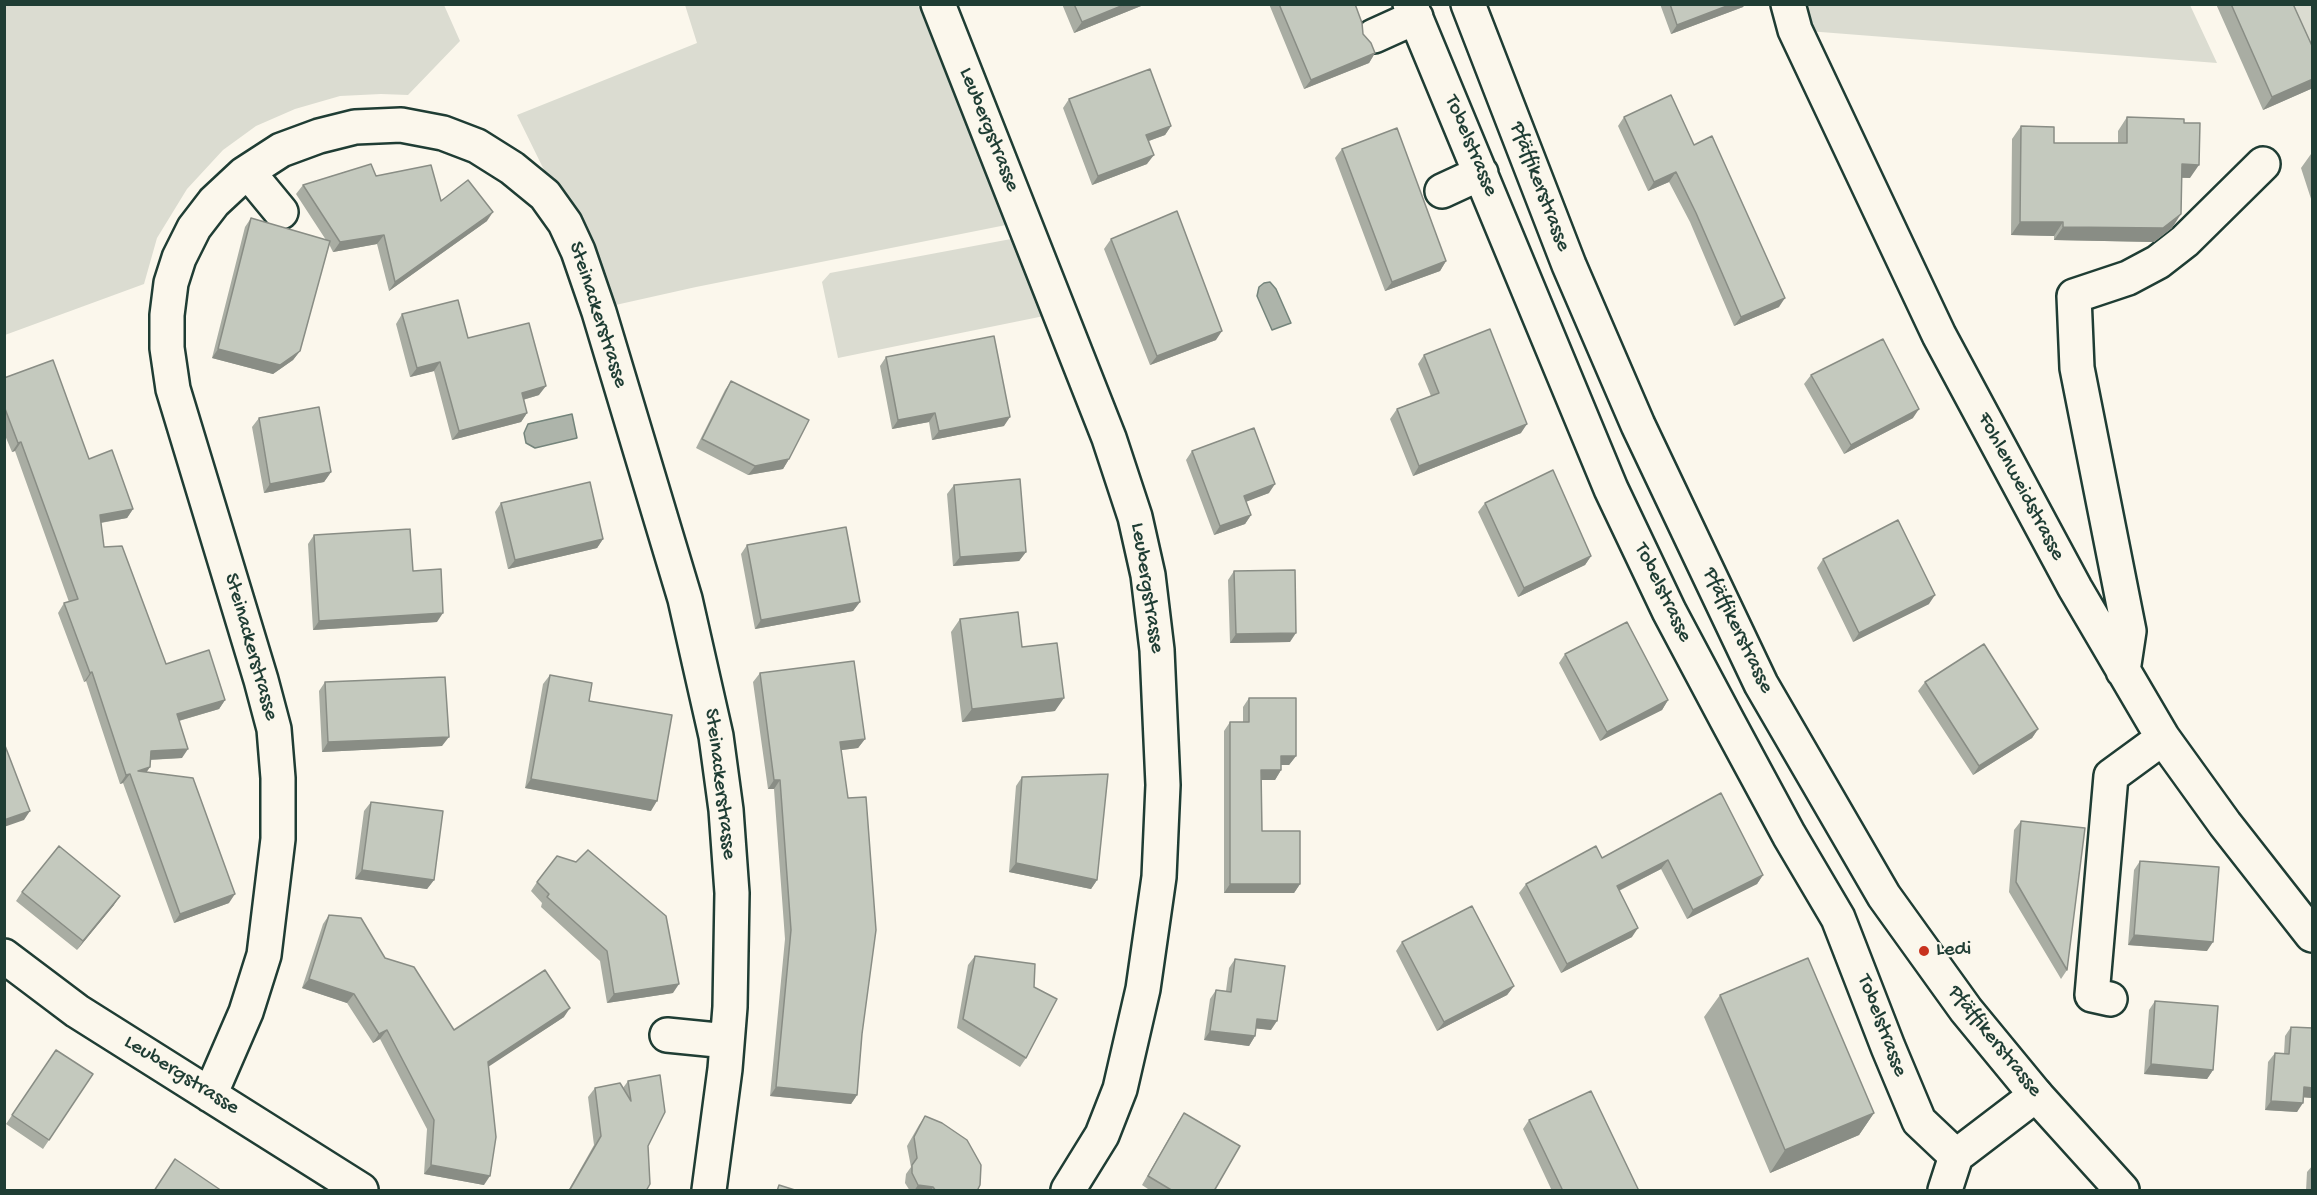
<!DOCTYPE html>
<html>
<head>
<meta charset="utf-8">
<style>
  body { margin:0 }
  #map { position:relative; width:2317px; height:1195px; overflow:hidden; background:#fbf7ec; font-family:"Gochi Hand",sans-serif }
  canvas { display:block }
  .frame { position:absolute; inset:0; border:6px solid #1f3d34; pointer-events:none }
</style>
</head>
<body>
<div id="map">
<canvas width="2317" height="1195"></canvas>
<div class="frame"></div>
</div>
<script>
const g = document.querySelector('canvas').getContext('2d');
g.lineJoin = 'round';
function fillPath(path, color) {
  g.fillStyle = color;
  g.fill(path, 'evenodd');
}
function shape(rows) {
  const path = new Path2D();
  for (const r of rows) {
    path.moveTo(r[0], r[1]);
    for (let i = 2; i < r.length; i += 2) path.lineTo(r[i], r[i + 1]);
  }
  return path;
}
function trace(path, color, width, dash) {
  g.strokeStyle = color;
  g.lineWidth = width;
  g.lineCap = dash ? 'butt' : 'round';
  g.setLineDash(dash || []);
  g.stroke(path);
}
function label(font, color, halo, rows, align = 'center') {
  g.font = font + ' "Gochi Hand",sans-serif';
  g.lineWidth = 4.5;
  g.setLineDash([]);
  g.textBaseline = 'middle';
  g.strokeStyle = halo;
  g.fillStyle = color;
  for (const [text, x, y, turn = 0] of rows) {
    g.save();
    g.translate(x, y);
    g.rotate((+turn || 0) * Math.PI / 180);
    g.textAlign = isNaN(turn) ? turn : align;
    if (halo) g.strokeText(text, 0, 0);
    g.fillText(text, 0, 0);
    g.restore();
  }
}
fillPath(shape([
  [5,4,444,5,460,41,408,95,381,94,340,96,295,109,256,126,223,150,187,189,157,238,144,284,5,335],
  [685,5,918,5,1006,225,696,287,611,306,572,206,545,172,517,115,697,43],
  [1788,5,2190,5,2217,63,1795,30],
  [2282,5,2312,5,2312,67],
  [1011,239,1044,316,838,358,822,282,830,273]
]), '#dbdcd1');
const water = shape([
  [1270,282,1276,289,1291,323,1272,330,1257,296,1259,287,1264,283,1270,282],
  [572,414,577,438,535,448,526,443,524,433,528,424,572,414]
]);
fillPath(water, '#adb4aa');
trace(water, '#74847b', 1.5);
const minor = shape([
  [938,4,1109,438,1135,517,1148,575,1157,650,1163,785,1159,877,1143,989,1120,1089,1102,1135,1068,1190],
  [1410,4,1611,489,1669,611,1728,722,1789,835,1838,918,1888,1047,1919,1121,1956,1156],
  [1788,4,1795,30,1939,335,2075,588,2163,738,2225,824,2312,935],
  [1374,36,1416,17],
  [248,172,281,212],
  [1442,191,1481,173],
  [2123,671,2129,631,2077,368,2074,296,2128,278,2158,262,2185,241,2263,164],
  [4,956,77,1011,361,1190],
  [2110,999,2092,995,2111,776,2163,738],
  [667,1035,727,1041],
  [210,1095,246,1012,264,955,278,839,278,778,274,729,261,680,173,389,167,348,167,315,171,283,179,258,194,228,214,202,244,174,281,150,319,136,355,127,401,125,443,133,477,146,512,168,545,195,565,223,578,251,599,312,685,599,716,736,726,810,732,893,730,1007,725,1069,709,1190],
  [1945,1190,1956,1156,2036,1095]
]);
const major = shape([
  [1468,4,1569,265,1638,425,1761,684,1884,896,1966,1010,2036,1095,2122,1190]
]);
trace(minor, '#1f3d34', 38);
trace(major, '#1f3d34', 38);
trace(minor, '#fbf7ec', 33);
trace(major, '#fbf7ec', 33);
fillPath(shape([
  [1062,4,1146,4,1074,33],
  [1269,4,1355,4,1363,34,1375,53,1369,63,1304,89],
  [1660,4,1745,4,1743,7,1671,34],
  [2216,4,2293,4,2313,48,2313,88,2263,110],
  [1069,99,1171,126,1165,135,1149,141,1147,164,1092,185,1063,108],
  [1624,117,1694,145,1779,307,1734,326,1690,222,1669,182,1648,191,1618,126],
  [2127,117,2184,123,2190,178,2181,178,2172,228,2154,242,2054,240,2054,236,2011,235,2012,139,2021,126,2054,143,2118,143,2118,131],
  [1342,149,1446,261,1440,271,1385,291,1335,158],
  [2311,154,2313,154,2313,205,2301,168],
  [376,176,441,201,487,221,389,291,377,244,333,252,329,244,300,351,293,360,273,374,212,358,245,227,251,218,326,240,296,194,303,185],
  [1111,239,1216,340,1150,365,1104,249],
  [402,314,468,338,539,395,523,400,527,413,521,422,452,440,434,371,410,377,396,324],
  [1424,355,1521,433,1413,476,1390,419,1397,409,1431,396,1418,364],
  [886,357,1004,426,932,440,929,422,892,429,880,366],
  [1811,375,1913,418,1844,454,1804,384],
  [4,378,89,459,133,509,127,518,101,523,104,547,166,664,225,700,219,709,179,721,182,758,150,760,150,767,146,772,229,903,174,923,123,783,120,784,86,681,84,682,58,613,64,603,69,602,15,451,12,452,4,433],
  [731,381,789,459,783,469,748,475,696,448,725,390],
  [259,418,331,472,324,482,264,493,252,427],
  [1192,451,1269,493,1246,501,1251,515,1245,524,1214,535,1186,460],
  [954,485,1026,552,1019,561,953,566,947,494],
  [501,503,603,539,597,548,508,569,495,512],
  [1485,503,1591,556,1585,565,1518,597,1478,512],
  [314,535,413,571,437,622,313,630,308,544],
  [747,545,860,602,853,611,755,629,741,554],
  [1823,559,1929,604,1853,642,1817,568],
  [1234,571,1290,642,1230,643,1228,580],
  [960,619,1022,647,1055,711,962,722,951,632],
  [1565,654,1668,700,1662,710,1600,741,1559,663],
  [760,673,865,739,858,748,841,750,862,1034,857,1095,851,1104,770,1096,785,939,774,789,768,789,753,682],
  [550,675,589,701,651,811,525,788,543,684],
  [325,682,442,746,322,752,319,691],
  [1925,682,2038,729,2032,738,1973,775,1918,691],
  [1249,698,1296,756,1289,765,1281,765,1281,770,1275,780,1261,780,1262,831,1300,884,1294,893,1224,893,1224,731,1230,722,1243,722,1243,707],
  [1022,777,1097,880,1091,889,1009,872,1016,786],
  [1721,793,1763,875,1757,884,1687,919,1661,869,1619,891,1632,937,1561,973,1519,893,1526,884,1602,858],
  [371,802,434,880,427,889,355,879,364,811],
  [2021,821,2067,970,2061,979,2009,892,2014,830],
  [2140,861,2207,951,2128,945,2134,870],
  [537,882,673,993,607,1003,600,961,541,907,542,903,531,891],
  [22,892,114,905,77,950,16,901],
  [329,915,385,958,454,1030,564,1017,488,1066,484,1185,424,1174,427,1129,380,1039,373,1043,347,1003,302,988,323,924],
  [1402,942,1514,986,1507,995,1437,1031,1396,951],
  [975,956,1026,1058,1020,1067,957,1028,968,965],
  [1235,959,1271,1030,1256,1028,1255,1036,1249,1046,1204,1040,1210,999,1216,990,1226,991,1229,968],
  [1720,995,1874,1113,1859,1135,1770,1173,1704,1017],
  [2155,1001,2213,1070,2207,1079,2144,1074,2149,1010],
  [2291,1027,2313,1028,2313,1098,2303,1097,2297,1112,2265,1110,2268,1062,2275,1053,2284,1054,2285,1036],
  [56,1050,93,1074,43,1149,6,1124],
  [628,1081,648,1146,646,1191,568,1191,594,1145,588,1097,595,1088,623,1088],
  [1184,1113,1214,1191,1151,1191,1142,1185,1178,1122],
  [925,1116,977,1191,910,1191,905,1183,906,1174,911,1167,907,1146,919,1125],
  [1529,1120,1639,1191,1552,1191,1523,1129],
  [2313,1165,2313,1191,2306,1191,2307,1172]
]), '#a9ada3');
fillPath(shape([
  [1126,4,1146,4,1074,33,1082,22],
  [1732,4,1745,4,1743,7,1671,34,1677,25],
  [1375,53,1369,63,1304,89,1311,80],
  [2313,79,2313,88,2263,110,2272,97],
  [1171,126,1165,135,1140,144,1146,135],
  [1154,155,1147,164,1092,185,1098,176],
  [2182,164,2199,165,2190,178,2172,177],
  [1676,172,1669,182,1648,191,1654,182],
  [493,212,487,221,389,291,395,282],
  [2181,214,2172,228,2154,242,2054,240,2063,227],
  [2020,222,2063,222,2054,236,2011,235],
  [384,235,377,244,333,252,340,242],
  [1446,261,1440,271,1385,291,1392,282],
  [1785,298,1779,307,1734,326,1741,317],
  [1222,331,1216,340,1150,365,1157,356],
  [218,349,300,351,293,360,273,374,212,358],
  [440,362,434,371,410,377,417,368],
  [546,386,539,395,515,402,522,393],
  [1919,409,1913,418,1844,454,1851,445],
  [527,413,521,422,452,440,459,431],
  [935,413,929,422,892,429,898,420],
  [1010,417,1004,426,932,440,939,431],
  [1527,424,1521,433,1413,476,1419,466],
  [21,442,15,451,12,452,18,443],
  [789,459,783,469,748,475,755,466],
  [331,472,324,482,264,493,270,484],
  [1275,484,1269,493,1238,505,1244,496],
  [133,509,127,518,93,524,100,515],
  [1251,515,1245,524,1214,535,1220,526],
  [603,539,597,548,508,569,515,560],
  [1026,552,1019,561,953,566,960,557],
  [1591,556,1585,565,1518,597,1524,588],
  [1935,595,1929,604,1853,642,1859,633],
  [860,602,853,611,755,629,761,620],
  [443,613,437,622,313,630,319,621],
  [1296,633,1290,642,1230,643,1236,634],
  [92,672,86,681,84,682,90,673],
  [1064,698,1055,711,962,722,972,709],
  [225,700,219,709,171,723,177,714],
  [1668,700,1662,710,1600,741,1607,732],
  [2038,729,2032,738,1973,775,1979,766],
  [449,737,442,746,322,752,328,742],
  [865,739,858,748,834,751,840,742],
  [188,749,182,758,144,760,151,751],
  [1281,756,1296,756,1289,765,1275,765],
  [150,767,144,776,138,771],
  [1261,770,1281,770,1275,780,1255,780],
  [130,774,123,783,120,784,126,775],
  [531,779,657,801,651,811,525,788],
  [774,780,780,780,774,789,768,789],
  [30,811,24,820,4,827,4,820],
  [1668,860,1661,869,1610,895,1617,886],
  [1016,863,1097,880,1091,889,1009,872],
  [362,870,434,880,427,889,355,879],
  [1763,875,1757,884,1687,919,1693,910],
  [1230,884,1300,884,1294,893,1224,893],
  [235,894,229,903,174,923,180,914],
  [120,896,114,905,77,950,83,941],
  [1638,928,1632,937,1561,973,1567,964],
  [2134,935,2213,942,2207,951,2128,945],
  [309,979,354,994,347,1003,302,988],
  [679,984,673,993,607,1003,614,994],
  [1514,986,1507,995,1437,1031,1444,1022],
  [570,1008,564,1017,482,1071,488,1062],
  [1257,1019,1277,1021,1271,1030,1251,1028],
  [387,1030,380,1039,373,1043,379,1034],
  [1210,1031,1255,1036,1249,1046,1204,1040],
  [2151,1064,2213,1070,2207,1079,2144,1074],
  [776,1087,857,1095,851,1104,770,1096],
  [2304,1087,2313,1088,2313,1098,2298,1097],
  [2271,1101,2303,1103,2297,1112,2265,1110],
  [1874,1113,1859,1135,1770,1173,1785,1150],
  [431,1165,490,1176,484,1185,424,1174],
  [918,1185,933,1187,931,1191,914,1191]
]), '#898d85');
const building = shape([
  [1074,4,1126,4,1082,22,1074,4],
  [1279,4,1355,4,1362,23,1363,34,1371,43,1375,53,1311,80,1279,4],
  [1670,4,1732,4,1677,25,1670,4],
  [2231,4,2293,4,2313,48,2313,79,2272,97,2231,4],
  [1150,69,1171,126,1146,135,1154,155,1098,176,1069,99,1150,69],
  [1671,95,1694,145,1712,136,1785,298,1741,317,1696,213,1676,172,1654,182,1624,117,1671,95],
  [2127,117,2184,119,2184,123,2200,123,2199,165,2182,164,2181,214,2163,228,2063,227,2063,222,2020,222,2021,126,2054,127,2054,143,2127,143,2127,117],
  [1397,128,1446,261,1392,282,1342,149,1397,128],
  [371,164,376,176,431,165,441,201,468,180,493,212,395,282,384,235,340,242,303,185,371,164],
  [1177,211,1222,331,1157,356,1111,239,1177,211],
  [251,218,330,241,300,351,280,365,218,349,251,218],
  [458,300,468,338,529,323,546,386,522,393,527,413,459,431,440,362,417,368,402,314,458,300],
  [1490,329,1527,424,1419,466,1397,409,1439,393,1424,355,1490,329],
  [994,336,1010,417,939,431,935,413,898,420,886,357,994,336],
  [1883,339,1919,409,1851,445,1811,375,1883,339],
  [53,360,89,459,112,450,133,509,100,515,104,547,122,546,166,664,209,650,225,700,177,714,188,749,151,751,150,767,138,771,193,778,235,894,180,914,130,774,126,775,92,672,90,673,64,603,78,599,21,442,18,443,4,406,4,378,53,360],
  [731,381,809,420,789,459,755,466,702,439,731,381],
  [319,407,331,472,270,484,259,418,319,407],
  [1254,428,1275,484,1244,496,1251,515,1220,526,1192,451,1254,428],
  [1553,470,1591,556,1524,588,1485,503,1553,470],
  [1020,479,1026,552,960,557,954,485,1020,479],
  [590,482,603,539,515,560,501,503,590,482],
  [1898,520,1935,595,1859,633,1823,559,1898,520],
  [846,527,860,602,761,620,747,545,846,527],
  [410,529,413,571,441,569,443,613,319,621,314,535,410,529],
  [1295,570,1296,633,1236,634,1234,571,1295,570],
  [1018,612,1022,647,1057,643,1064,698,972,709,960,619,1018,612],
  [1627,622,1668,700,1607,732,1565,654,1627,622],
  [1984,644,2038,729,1979,766,1925,682,1984,644],
  [854,661,865,739,840,742,848,798,866,797,876,930,862,1034,857,1095,776,1087,791,930,780,780,774,780,760,673,854,661],
  [550,675,592,683,589,701,672,715,657,801,531,779,550,675],
  [445,677,449,737,328,742,325,682,445,677],
  [1249,698,1296,698,1296,756,1281,756,1281,770,1261,770,1262,831,1300,831,1300,884,1230,884,1230,722,1249,722,1249,698],
  [4,743,30,811,4,820,4,743],
  [1108,774,1097,880,1016,863,1022,777,1108,774],
  [1721,793,1763,875,1693,910,1668,860,1617,886,1638,928,1567,964,1526,884,1596,846,1602,858,1721,793],
  [371,802,443,811,434,880,362,870,371,802],
  [2021,821,2085,828,2067,970,2016,882,2021,821],
  [59,846,120,896,83,941,22,892,59,846],
  [588,850,666,916,679,984,614,994,607,951,547,897,549,894,537,882,557,856,576,862,588,850],
  [2140,861,2219,867,2213,942,2134,935,2140,861],
  [1472,906,1514,986,1444,1022,1402,942,1472,906],
  [329,915,361,918,385,958,414,967,454,1030,545,970,570,1008,488,1062,496,1137,490,1176,431,1165,434,1120,387,1030,379,1034,354,994,309,979,329,915],
  [975,956,1035,964,1034,987,1057,999,1026,1058,963,1019,975,956],
  [1808,958,1874,1113,1785,1150,1720,995,1808,958],
  [1235,959,1285,966,1277,1021,1257,1019,1255,1036,1210,1031,1216,990,1231,992,1235,959],
  [2155,1001,2218,1006,2213,1070,2151,1064,2155,1001],
  [2291,1027,2313,1028,2313,1088,2304,1087,2303,1103,2271,1101,2275,1053,2289,1054,2291,1027],
  [56,1050,93,1074,49,1140,12,1115,56,1050],
  [660,1075,665,1112,648,1146,650,1184,646,1191,569,1191,601,1136,595,1088,620,1083,631,1101,628,1081,660,1075],
  [1591,1091,1639,1191,1563,1191,1529,1120,1591,1091],
  [1184,1113,1240,1146,1214,1191,1173,1191,1148,1176,1184,1113],
  [925,1116,942,1123,967,1140,981,1165,980,1185,977,1191,936,1191,933,1187,918,1185,912,1173,912,1165,917,1158,914,1137,925,1116],
  [175,1159,222,1191,154,1191,175,1159],
  [779,1185,798,1191,777,1191,779,1185]
]);
fillPath(building, '#c4c9be');
trace(building, '#898d85', 1.5);
for (const [x, y, r, color] of [
  [1924,951,6,"#c8321e"]
]) {
  const dot = new Path2D();
  dot.arc(x, y, r, 0, 2 * Math.PI);
  g.fillStyle = color;
  g.fill(dot);
  trace(dot, '#fbf7ec', 2);
}
label('21px', '#1f3d34', '#fbf7ec', [
  ["Leubergstrasse",988,130,68],
  ["Tobelstrasse",1470,146,67],
  ["Pfäffikerstrasse",1539,187,69],
  ["Steinackerstrasse",597,315,72],
  ["Fohlenweidstrasse",2020,487,62],
  ["Leubergstrasse",1146,588,81],
  ["Tobelstrasse",1662,593,64],
  ["Pfäffikerstrasse",1737,631,64],
  ["Steinackerstrasse",250,647,74],
  ["Steinackerstrasse",719,784,83],
  ["Tobelstrasse",1881,1026,69],
  ["Pfäffikerstrasse",1994,1042,51],
  ["Leubergstrasse",181,1076,32]
]);
label('21px', '#1f3d34', '#fbf7ec', [
  ["Ledi",1936,951]
], 'left');
</script>
</body>
</html>
